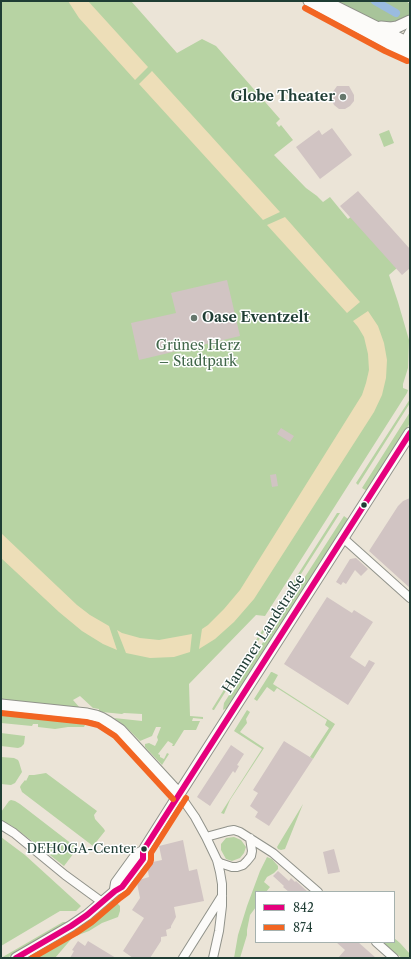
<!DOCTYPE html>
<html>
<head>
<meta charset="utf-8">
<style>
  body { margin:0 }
  #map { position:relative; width:411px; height:959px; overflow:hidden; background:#ebe4d7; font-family:"Libre Caslon Text",serif }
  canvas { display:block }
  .frame { position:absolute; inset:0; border:2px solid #1f3d34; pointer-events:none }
  .legend { position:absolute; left:255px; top:891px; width:140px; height:52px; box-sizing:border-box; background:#fff; border:1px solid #a5b1ae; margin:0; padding:5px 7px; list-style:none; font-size:12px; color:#1f3d34 }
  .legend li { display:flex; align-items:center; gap:8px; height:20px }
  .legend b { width:20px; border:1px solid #a5b1ae }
</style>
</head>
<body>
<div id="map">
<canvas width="411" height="959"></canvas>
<div class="frame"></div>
<ul class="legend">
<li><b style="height:5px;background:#e5007d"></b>842</li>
<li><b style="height:5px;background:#f26522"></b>874</li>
</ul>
</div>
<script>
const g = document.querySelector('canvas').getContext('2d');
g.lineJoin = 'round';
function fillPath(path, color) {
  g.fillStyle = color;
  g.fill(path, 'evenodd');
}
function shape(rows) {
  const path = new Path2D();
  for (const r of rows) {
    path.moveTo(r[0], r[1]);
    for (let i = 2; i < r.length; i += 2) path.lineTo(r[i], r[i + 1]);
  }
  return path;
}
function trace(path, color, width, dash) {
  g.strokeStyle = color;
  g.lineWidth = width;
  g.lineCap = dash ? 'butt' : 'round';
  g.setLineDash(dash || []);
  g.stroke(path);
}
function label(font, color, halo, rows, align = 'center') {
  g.font = font + ' "Libre Caslon Text",serif';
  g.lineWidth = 3;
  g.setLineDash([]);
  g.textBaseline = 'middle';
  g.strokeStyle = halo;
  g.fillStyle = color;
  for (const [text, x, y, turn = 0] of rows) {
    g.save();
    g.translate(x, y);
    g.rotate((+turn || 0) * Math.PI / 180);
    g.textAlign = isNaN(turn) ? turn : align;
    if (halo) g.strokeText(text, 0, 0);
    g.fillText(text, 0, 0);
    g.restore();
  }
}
fillPath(shape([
  [1,1,131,1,177,53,202,39,216,46,280,119,276,123,279,127,281,125,293,140,274,155,306,188,317,196,323,202,330,197,348,219,353,215,397,268,389,275,398,302,409,340,408,368,403,384,403,388,408,390,407,393,265,616,256,615,189,684,190,716,203,717,203,719,193,718,192,721,200,721,196,730,184,730,174,746,172,746,173,744,168,741,158,754,160,755,160,757,164,759,167,753,169,754,162,765,145,747,145,744,149,743,155,746,158,740,157,737,161,727,156,727,152,736,140,741,125,726,114,718,142,721,142,714,124,713,122,714,102,712,99,711,99,709,93,708,80,696,73,700,80,708,1,700],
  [389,130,394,143,384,147,379,134],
  [410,399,410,403,358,485,356,483],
  [410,412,410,423,367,491,362,488],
  [337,513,340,513,246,660,244,659],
  [344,516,348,519,229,707,223,710,224,703],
  [242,661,244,662,214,710,213,710,212,709],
  [271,672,272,672,278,675,273,684,335,724,313,759,310,757,329,728,325,725,327,720,277,688,274,692,267,687,257,701,254,699],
  [1,709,86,719,91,721,91,724,64,718,1,711],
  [247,710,250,712,246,719,247,723,240,732,264,748,230,800,224,814,221,813,262,749,234,731],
  [1,714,66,721,85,725,84,727,68,727,55,729,38,727,38,724,33,724,32,726,1,723],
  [100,725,113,733,123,742,158,778,156,780,118,740,98,727],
  [1,733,25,736,24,744,21,747,18,748,1,746],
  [1,757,14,758,18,760,19,762,22,772,15,783,11,785,1,784],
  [46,773,97,811,94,815,95,819,104,829,105,831,93,846,22,792,20,787,21,785,25,780,26,781,29,775,34,775],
  [11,800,15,801,20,804,77,848,77,849,64,866,19,831,12,826,1,821,1,812,9,801],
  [303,804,285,849,281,850,278,849,277,847],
  [1,837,25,855,81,906,76,911,60,911,1,946],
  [234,837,241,840,246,847,244,853,240,858,232,861,226,859,221,850,221,844,226,838],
  [267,857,272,859,278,866,278,869,274,873,267,877,264,882,270,887,266,892,256,892,256,907,250,915,247,930,247,935,240,958,234,958,238,935,247,906,260,871],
  [116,902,120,906,120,911,118,917,102,923,89,931,73,937,55,958,29,958,96,917],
  [63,922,67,922,7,958,1,958],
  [394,938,400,943,410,954,410,958,402,958,384,945,384,942,394,942]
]), '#b7d3a3');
fillPath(shape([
  [332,1,371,1,395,15,397,11,380,1,406,1,410,4,410,15,408,17,394,24,376,22]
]), '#a8c49a');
fillPath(shape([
  [68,1,88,1,148,67,135,80,79,18],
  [152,71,280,212,263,220,139,84],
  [285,217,360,302,347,313,267,225],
  [368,311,378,326,384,343,387,360,386,378,382,395,374,412,254,599,234,622,215,639,199,649,202,629,208,625,224,609,240,590,362,395,366,383,369,370,368,354,364,337,358,327,353,321],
  [1,533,77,605,90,615,109,626,117,650,103,644,82,631,59,612,1,558],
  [117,630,122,633,140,638,159,640,192,634,190,652,174,657,150,658,126,653]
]), '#eddeb8');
trace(shape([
  [375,1,396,13]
]), '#9abbdf', 8);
fillPath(shape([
  [337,86,349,86,354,95,354,101,350,106,345,109,339,109,334,105,330,96],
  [332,128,352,155,320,179,296,147,319,130,322,135],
  [358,191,410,249,410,268,402,275,340,206],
  [227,280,240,336,139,360,131,323,176,313,171,293],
  [281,428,294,436,290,442,277,434],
  [276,474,278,486,272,487,270,475],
  [410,498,410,588,369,551,398,506,403,501],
  [356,558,368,569,361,576,355,570,346,584,343,582,341,585,336,582,350,559],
  [327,597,352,613,354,610,373,622,350,657,365,667,369,660,375,663,348,705,284,664],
  [284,741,313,759,269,826,255,817,258,812,250,806,258,793,253,790],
  [231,745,244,754,237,765,239,766,235,773,233,771,210,806,197,797],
  [183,840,189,871,197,869,204,901,174,907,176,917,171,926,171,928,166,930,167,936,161,937,161,941,150,958,133,958,123,951,144,918,132,910,140,898,137,883,139,880,149,877,147,865,148,863,162,860,159,846],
  [334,849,340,872,328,874,323,852],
  [278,871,289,881,291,878,295,882,296,881,308,892,289,892,283,887,284,886,273,876],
  [78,941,85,946,88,941,116,958,70,958,74,951,72,950],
  [336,942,358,942,376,958,338,958,345,950]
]), '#d1c4c3');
const minor = shape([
  [402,46,410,31],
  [343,538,410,598],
  [179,794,195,817,206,837,217,860,220,872,222,884,222,906,219,931,213,958],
  [1,825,14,833,65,875,102,902],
  [206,837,228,831,234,830,240,832,273,853,318,892],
  [217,860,220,863,232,867,237,867,243,865,247,861,251,856,252,851,250,838],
  [376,942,394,958],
  [183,958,222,896]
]);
const tertiary = shape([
  [115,889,116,883,137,854,143,851],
  [16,958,71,926,87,915,115,891,122,887,143,859,143,851,179,794]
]);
const secondary = shape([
  [309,1,389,44,410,54],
  [328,3,410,44],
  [381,27,391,28,397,27,410,21],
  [1,705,87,714,96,716,101,718,108,722,120,730,179,794,410,433]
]);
trace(minor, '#90928a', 10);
trace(tertiary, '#90928a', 12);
trace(secondary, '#90928a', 13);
trace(minor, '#fcfbf9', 8);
trace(tertiary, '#fcfbf9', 10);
trace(secondary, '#fcfbf9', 11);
trace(shape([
  [16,958,71,926,87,915,115,891,122,887,143,859,143,851,410,433]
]), '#e5007d', 6);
trace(shape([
  [305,8,385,51,407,61],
  [1,713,86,722,98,725,115,736,173,799],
  [32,958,76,933,92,922,120,898,128,892,150,863,151,860,151,853,186,798]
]), '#f26522', 6);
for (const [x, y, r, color] of [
  [343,97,4,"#66776d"],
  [194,318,4,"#66776d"],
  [364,505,3.5,"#1f3d34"],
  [144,849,3.5,"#1f3d34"]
]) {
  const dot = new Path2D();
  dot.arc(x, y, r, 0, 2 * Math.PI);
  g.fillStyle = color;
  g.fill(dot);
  trace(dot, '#fff', 1.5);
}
label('13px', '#1f3d34', '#fff', [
  ["DEHOGA-Center",136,849]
], 'right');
label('bold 14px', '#1f3d34', '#fff', [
  ["Globe Theater",335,97],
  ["Oase Eventzelt",202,318,"left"]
], 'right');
label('14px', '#406649', '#fff', [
  ["Grünes Herz",198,346],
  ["– Stadtpark",198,362]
]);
label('14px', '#1f3d34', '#fff', [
  ["Hammer Landstraße",264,634,-57]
]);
</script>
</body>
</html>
